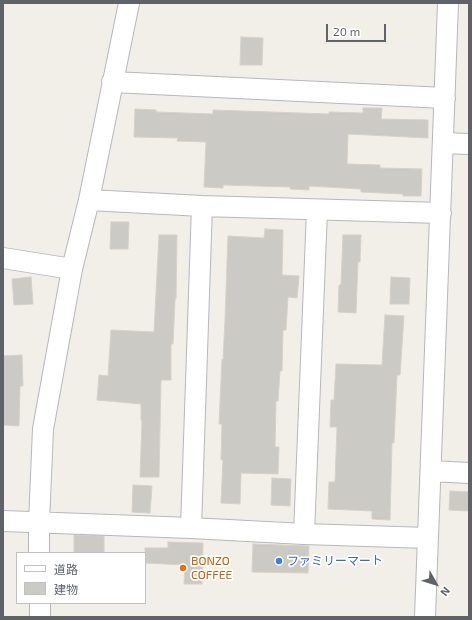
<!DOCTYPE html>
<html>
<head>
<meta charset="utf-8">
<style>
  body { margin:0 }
  #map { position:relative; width:472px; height:620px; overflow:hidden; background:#f1efe8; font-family:"Exo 2","Noto Sans JP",sans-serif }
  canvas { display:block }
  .frame { position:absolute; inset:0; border:4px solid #5f6368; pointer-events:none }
  .legend { position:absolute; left:16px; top:552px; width:130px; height:52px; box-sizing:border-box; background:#fff; border:1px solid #bfc1c3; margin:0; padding:5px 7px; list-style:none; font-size:12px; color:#5f6368 }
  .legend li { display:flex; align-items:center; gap:8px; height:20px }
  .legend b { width:20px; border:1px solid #bfc1c3 }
  .north { position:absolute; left:416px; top:564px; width:40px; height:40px; -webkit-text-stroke:3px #fff; paint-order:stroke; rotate:129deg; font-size:11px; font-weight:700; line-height:16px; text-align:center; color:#5f6368 }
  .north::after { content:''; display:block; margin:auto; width:14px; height:18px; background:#5f6368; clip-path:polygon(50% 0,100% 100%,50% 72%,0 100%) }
  .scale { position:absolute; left:326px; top:24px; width:60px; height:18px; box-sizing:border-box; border:2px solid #5f6368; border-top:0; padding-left:5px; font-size:12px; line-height:14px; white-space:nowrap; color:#5f6368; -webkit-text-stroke:3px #fff; paint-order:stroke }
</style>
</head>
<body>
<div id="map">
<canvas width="472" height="620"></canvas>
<div class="frame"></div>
<ul class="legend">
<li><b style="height:5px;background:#fff"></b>道路</li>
<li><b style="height:11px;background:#cccac5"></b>建物</li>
</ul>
<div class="north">N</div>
<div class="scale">20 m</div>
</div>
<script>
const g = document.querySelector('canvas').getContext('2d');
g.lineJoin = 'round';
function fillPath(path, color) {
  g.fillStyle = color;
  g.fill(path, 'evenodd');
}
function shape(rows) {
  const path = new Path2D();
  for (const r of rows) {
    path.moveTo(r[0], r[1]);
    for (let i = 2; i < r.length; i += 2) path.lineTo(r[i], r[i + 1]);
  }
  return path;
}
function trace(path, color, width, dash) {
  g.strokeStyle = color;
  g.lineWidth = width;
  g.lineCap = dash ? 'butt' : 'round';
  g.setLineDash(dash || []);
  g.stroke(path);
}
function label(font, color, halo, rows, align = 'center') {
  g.font = font + ' "Exo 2","Noto Sans JP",sans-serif';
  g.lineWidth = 3.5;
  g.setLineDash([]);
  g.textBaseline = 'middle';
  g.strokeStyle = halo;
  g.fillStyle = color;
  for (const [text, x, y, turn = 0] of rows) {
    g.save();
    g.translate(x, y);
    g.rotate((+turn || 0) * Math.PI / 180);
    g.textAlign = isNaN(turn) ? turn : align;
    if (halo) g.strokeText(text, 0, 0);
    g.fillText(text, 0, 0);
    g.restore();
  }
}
const building = shape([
  [241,37,263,38,262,65,240,65,241,37],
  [363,108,382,108,381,119,428,120,428,138,348,134,347,164,380,165,380,168,422,169,421,196,403,196,403,194,361,192,361,189,309,186,309,190,290,189,291,187,223,185,223,188,204,187,206,142,177,141,178,138,134,137,135,109,156,110,156,112,213,114,213,110,329,114,329,112,363,113,363,108],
  [111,222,129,222,128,249,110,249,111,222],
  [265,229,283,230,282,275,299,276,297,298,288,297,286,330,283,330,282,371,280,371,278,401,276,401,275,447,279,447,278,474,241,473,240,504,221,503,223,460,221,460,222,424,219,424,222,359,223,360,225,320,228,236,264,238,265,229],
  [159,235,177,235,176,299,175,299,173,344,171,344,171,380,161,380,159,477,140,477,142,421,141,420,141,404,97,400,99,375,108,376,111,330,154,332,159,235],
  [343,235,361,235,360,262,358,262,356,313,338,312,339,285,341,285,343,235],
  [31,277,33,304,14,305,12,279,31,277],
  [391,277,410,278,409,304,390,304,391,277],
  [385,315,404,316,400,375,397,375,394,443,392,443,390,520,372,519,372,511,328,509,329,482,335,482,337,427,330,427,331,400,334,400,336,364,382,365,385,315],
  [22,355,23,386,20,386,19,426,3,425,3,356,22,355],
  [272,478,291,479,290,506,271,505,272,478],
  [133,485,152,486,150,513,132,512,133,485],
  [450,491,469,492,469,511,449,510,450,491],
  [74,535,104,536,104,553,74,553,74,535],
  [168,542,203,543,202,584,184,584,185,565,145,563,145,548,168,548,168,542],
  [253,544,309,546,308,573,252,572,253,544]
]);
fillPath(building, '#cccac5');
trace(building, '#d6d1c6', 1);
const minor = shape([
  [112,82,445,98],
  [443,143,469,144],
  [89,200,202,206,441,213],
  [3,258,72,269],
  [431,471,469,473],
  [3,521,191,528,304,534,428,538],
  [191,528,202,206],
  [304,534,317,210],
  [39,553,39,523,43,429,72,269,89,200,129,3],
  [40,617,40,603],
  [425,617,448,3]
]);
trace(minor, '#b5b8bc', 22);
trace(minor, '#fff', 20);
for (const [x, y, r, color] of [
  [279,561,4,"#3f7fe0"],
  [183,568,4,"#e8710a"]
]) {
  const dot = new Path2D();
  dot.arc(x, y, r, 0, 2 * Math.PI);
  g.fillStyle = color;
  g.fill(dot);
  trace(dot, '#fff', 1.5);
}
label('12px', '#c56008', '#fff', [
  ["BONZO",191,561],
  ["COFFEE",191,575]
], 'left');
label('12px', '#366cbe', '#fff', [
  ["ファミリーマート",287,561]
], 'left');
</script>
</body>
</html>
